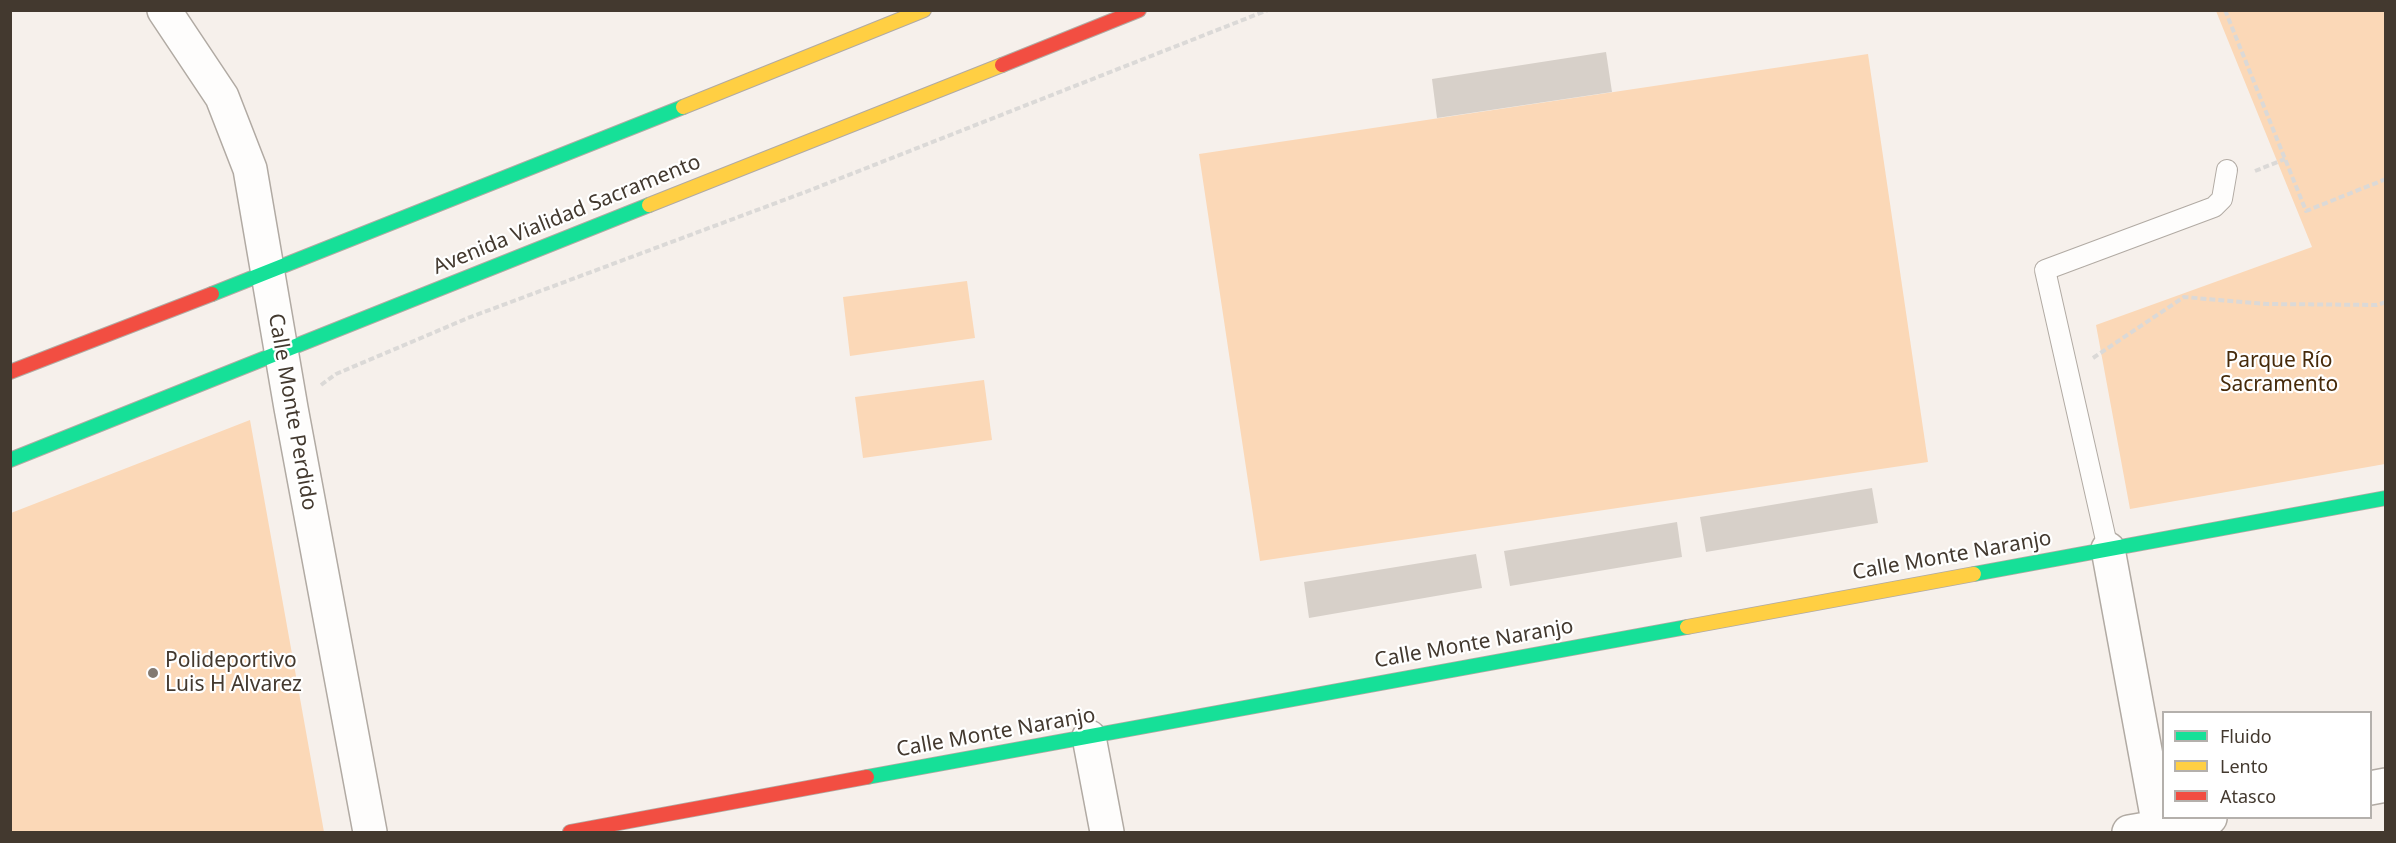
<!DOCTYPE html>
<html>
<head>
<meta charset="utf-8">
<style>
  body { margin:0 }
  #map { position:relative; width:2396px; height:843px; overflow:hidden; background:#f6f0eb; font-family:"Noto Sans",sans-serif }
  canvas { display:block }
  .frame { position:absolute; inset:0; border:12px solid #43392f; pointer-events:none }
  .legend { position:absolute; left:2162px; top:711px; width:210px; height:108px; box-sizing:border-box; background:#fff; border:2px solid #b4b0ac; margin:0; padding:8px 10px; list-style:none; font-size:18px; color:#43392f }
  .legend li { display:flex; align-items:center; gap:12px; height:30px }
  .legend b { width:30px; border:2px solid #b4b0ac }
</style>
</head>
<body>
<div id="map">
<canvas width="2396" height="843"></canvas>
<div class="frame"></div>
<ul class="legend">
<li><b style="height:8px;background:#16e098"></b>Fluido</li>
<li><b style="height:8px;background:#ffcf43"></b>Lento</li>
<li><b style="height:8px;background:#f24e42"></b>Atasco</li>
</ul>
</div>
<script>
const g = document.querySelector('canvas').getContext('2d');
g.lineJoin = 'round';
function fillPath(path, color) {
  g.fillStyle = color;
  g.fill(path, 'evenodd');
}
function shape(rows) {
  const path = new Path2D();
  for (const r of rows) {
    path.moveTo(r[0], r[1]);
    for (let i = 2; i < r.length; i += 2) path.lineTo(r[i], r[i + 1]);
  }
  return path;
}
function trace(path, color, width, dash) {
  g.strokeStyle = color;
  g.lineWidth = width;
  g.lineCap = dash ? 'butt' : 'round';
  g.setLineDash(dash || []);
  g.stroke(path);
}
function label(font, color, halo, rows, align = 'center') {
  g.font = font + ' "Noto Sans",sans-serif';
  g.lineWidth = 4.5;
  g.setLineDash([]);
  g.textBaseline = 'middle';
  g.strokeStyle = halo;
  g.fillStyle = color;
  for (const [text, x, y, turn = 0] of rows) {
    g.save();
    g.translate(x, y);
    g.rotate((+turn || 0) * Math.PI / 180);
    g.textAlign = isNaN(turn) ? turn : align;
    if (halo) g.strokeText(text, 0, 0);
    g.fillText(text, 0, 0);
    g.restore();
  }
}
fillPath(shape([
  [2216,11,2385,11,2385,464,2130,509,2096,325,2312,247],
  [1868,54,1928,462,1260,561,1199,154],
  [967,281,975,338,850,356,843,297],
  [984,380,992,440,863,458,855,397],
  [250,420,324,832,11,832,11,513]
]), '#fbd8b7');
fillPath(shape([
  [1606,52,1612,92,1437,118,1432,79],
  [1872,488,1878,523,1706,552,1700,517],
  [1677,522,1682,557,1510,586,1504,551],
  [1476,554,1482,588,1309,618,1304,582]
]), '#d7d0c9');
const lane = shape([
  [2108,549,2045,270,2214,207,2222,199,2227,170]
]);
const street = shape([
  [164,10,222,97,250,169,291,408,370,832],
  [2108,549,2160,832],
  [1089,737,1107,832],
  [2370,788,2386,785],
  [2129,832,2210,818]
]);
const fast = shape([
  [212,294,683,107],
  [10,460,649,205],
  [1974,574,2386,498],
  [867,777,1687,627]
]);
const slow = shape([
  [683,107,924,10],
  [649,205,1002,65],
  [1687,627,1974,574]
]);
const jam = shape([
  [1002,65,1139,10],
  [10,372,212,294],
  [570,832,867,777]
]);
trace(lane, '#b1aaa3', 22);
trace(street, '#b1aaa3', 36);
trace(fast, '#b1aaa3', 16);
trace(slow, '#b1aaa3', 16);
trace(jam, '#b1aaa3', 16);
trace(shape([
  [2225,10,2306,211,2386,179],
  [2255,171,2285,159],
  [2093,358,2184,297,2267,304,2377,305,2386,302],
  [321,385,336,374,468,318,808,191,1268,10]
]), '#dbd9d7', 4, [6, 3]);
trace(lane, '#fefdfc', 20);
trace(street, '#fefdfc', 33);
trace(fast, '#16e098', 14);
trace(slow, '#ffcf43', 14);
trace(jam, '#f24e42', 14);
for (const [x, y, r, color] of [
  [153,673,6,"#827971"]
]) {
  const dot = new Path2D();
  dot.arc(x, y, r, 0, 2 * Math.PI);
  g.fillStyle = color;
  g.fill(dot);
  trace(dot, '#fff', 2);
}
label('21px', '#43392f', '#fff', [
  ["Avenida Vialidad Sacramento",567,215,-22],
  ["Calle Monte Perdido",292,412,80],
  ["Calle Monte Naranjo",1952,556,-10],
  ["Calle Monte Naranjo",1474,644,-10],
  ["Calle Monte Naranjo",996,733,-10]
]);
label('21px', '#462a0a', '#fff', [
  ["Parque Río",2279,361],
  ["Sacramento",2279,385]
]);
label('21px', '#43392f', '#fff', [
  ["Polideportivo",165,661],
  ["Luis H Alvarez",165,685]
], 'left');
</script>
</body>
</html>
